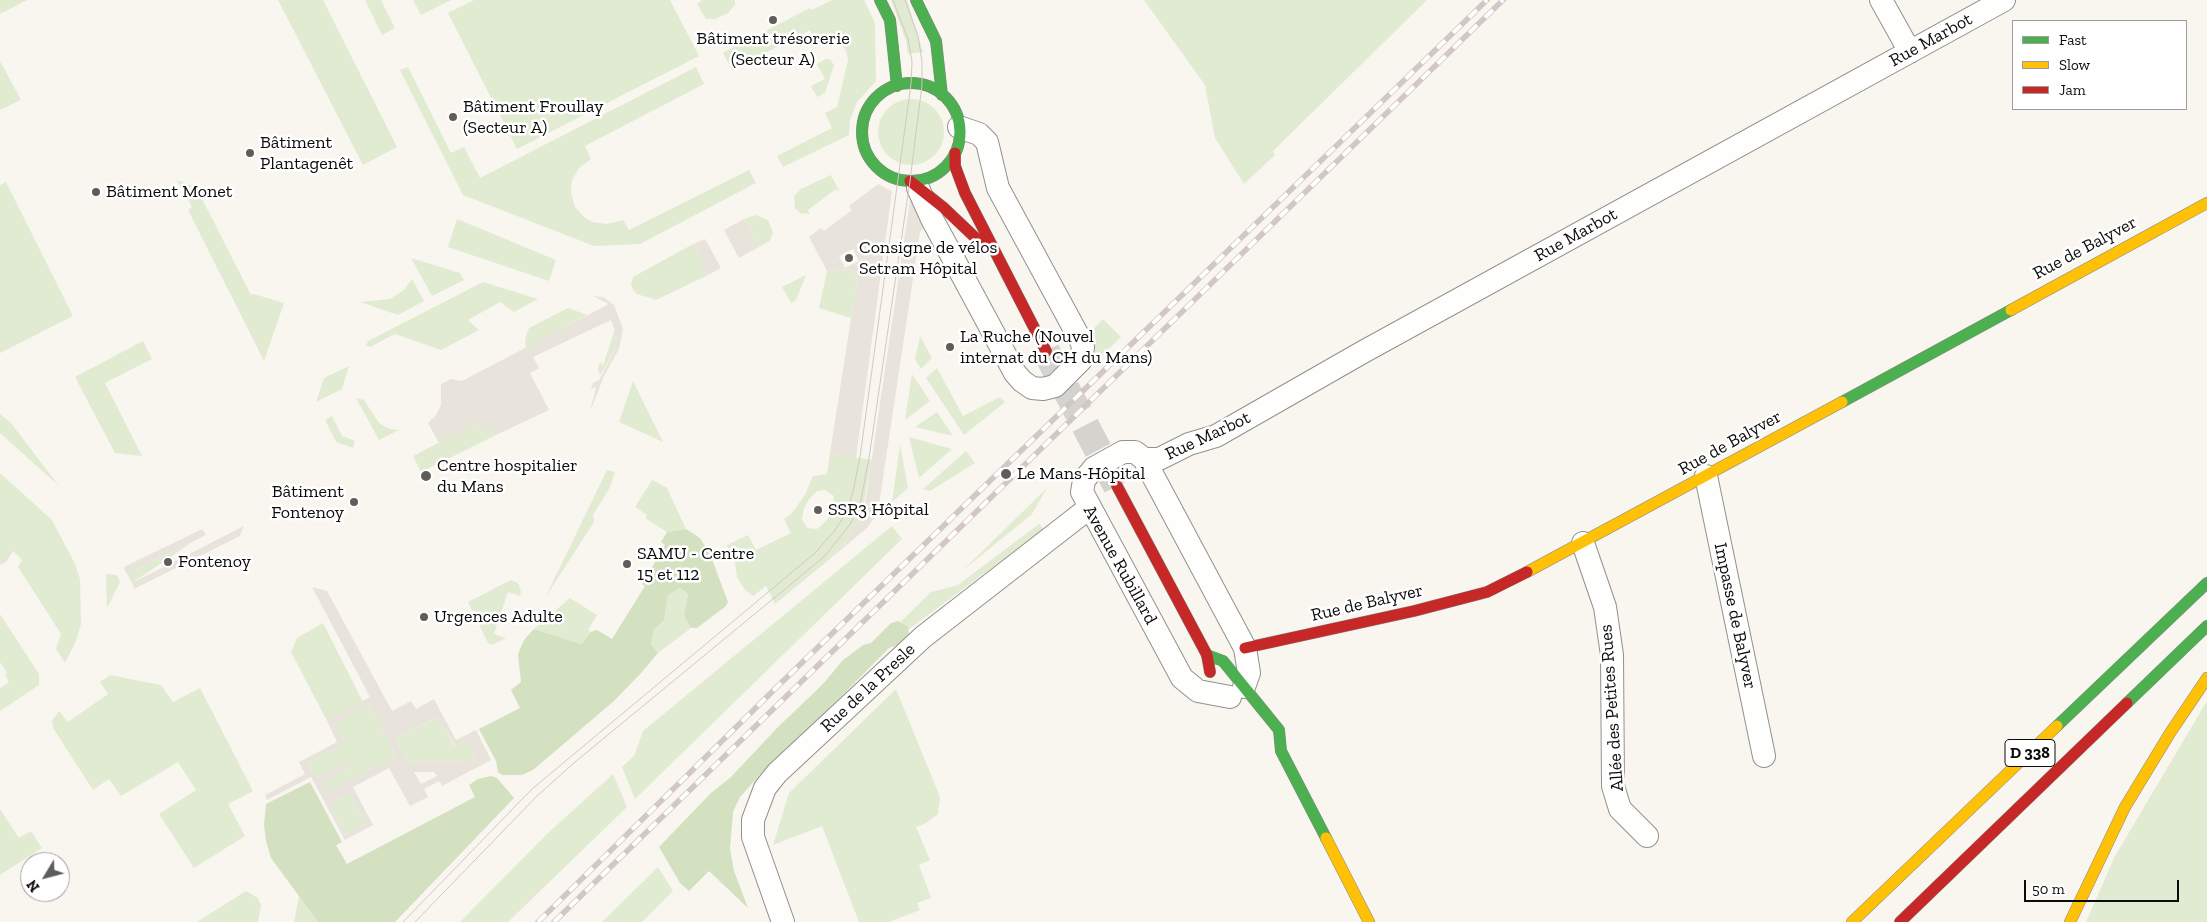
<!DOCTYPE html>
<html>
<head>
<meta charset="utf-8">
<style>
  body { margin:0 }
  #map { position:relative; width:2207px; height:922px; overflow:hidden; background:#f8f6ef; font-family:"Zilla Slab",serif }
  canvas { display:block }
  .legend { position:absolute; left:2012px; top:20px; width:175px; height:90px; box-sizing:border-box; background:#fff; border:1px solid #9d9d9d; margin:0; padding:6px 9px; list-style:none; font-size:15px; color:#0b0b0b }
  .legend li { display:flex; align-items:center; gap:10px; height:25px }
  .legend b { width:25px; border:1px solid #9d9d9d }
  .north { position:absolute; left:20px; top:852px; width:50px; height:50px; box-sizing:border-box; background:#fff; border:1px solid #9d9d9d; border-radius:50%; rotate:233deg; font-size:14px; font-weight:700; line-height:20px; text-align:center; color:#0b0b0b }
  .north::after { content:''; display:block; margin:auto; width:18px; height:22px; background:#5e5d5b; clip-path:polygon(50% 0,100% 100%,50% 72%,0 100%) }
  .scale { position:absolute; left:2024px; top:880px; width:155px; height:22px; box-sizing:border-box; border:2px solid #0b0b0b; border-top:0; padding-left:6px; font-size:15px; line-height:18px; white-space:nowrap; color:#0b0b0b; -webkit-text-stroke:4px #fff; paint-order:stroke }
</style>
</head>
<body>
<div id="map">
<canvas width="2207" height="922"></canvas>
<ul class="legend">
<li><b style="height:6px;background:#4caf50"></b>Fast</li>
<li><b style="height:6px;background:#ffc107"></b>Slow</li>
<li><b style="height:6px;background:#c62828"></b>Jam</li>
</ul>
<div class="north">N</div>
<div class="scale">50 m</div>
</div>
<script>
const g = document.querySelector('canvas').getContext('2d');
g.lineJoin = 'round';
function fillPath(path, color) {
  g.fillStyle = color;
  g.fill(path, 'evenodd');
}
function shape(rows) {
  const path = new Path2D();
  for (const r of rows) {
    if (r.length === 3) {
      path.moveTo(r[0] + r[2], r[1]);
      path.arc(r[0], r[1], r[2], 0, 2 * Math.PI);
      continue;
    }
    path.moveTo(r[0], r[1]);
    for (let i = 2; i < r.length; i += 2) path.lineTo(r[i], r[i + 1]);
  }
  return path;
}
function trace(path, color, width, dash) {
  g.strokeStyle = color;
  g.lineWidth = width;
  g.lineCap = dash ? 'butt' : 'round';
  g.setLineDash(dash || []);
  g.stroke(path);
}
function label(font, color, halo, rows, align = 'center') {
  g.font = font + ' "Zilla Slab",serif';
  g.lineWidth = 5;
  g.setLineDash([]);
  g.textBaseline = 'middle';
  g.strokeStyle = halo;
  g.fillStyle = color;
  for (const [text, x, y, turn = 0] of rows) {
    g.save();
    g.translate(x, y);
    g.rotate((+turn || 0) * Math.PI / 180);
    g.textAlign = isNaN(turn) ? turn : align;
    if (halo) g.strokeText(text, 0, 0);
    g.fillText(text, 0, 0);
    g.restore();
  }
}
fillPath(shape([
  [0,0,27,0,0,14],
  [278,0,323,0,397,147,363,165],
  [365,0,381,0,395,28,382,35],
  [413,0,451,0,421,15],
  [474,0,670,0,699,56,517,149,448,13],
  [702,0,735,0,735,5,728,13,715,19,706,19,697,4],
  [832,0,864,0,875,23,876,81,857,102,850,120,849,135,783,167,777,156,832,128,825,113,837,107,848,60,846,50,839,43,830,40,823,39,816,42,810,30,732,70,723,53,810,8,812,10],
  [891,0,907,0,923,52,908,54,906,41],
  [1144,0,1427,0,1273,151,1275,155,1244,184,1215,138,1205,85],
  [826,59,830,59,834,65,825,93,817,97,811,86,825,79,817,64],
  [0,61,21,100,0,110],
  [408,67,451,153,464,147,480,178,696,67,704,84,585,146,591,159,579,168,572,180,571,193,575,207,585,218,593,222,607,224,623,220,629,230,749,170,756,183,640,244,594,246,463,195,400,70],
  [911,132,33],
  [831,175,840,192,836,189,808,210,810,214,800,213,795,208,794,196,801,189],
  [177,180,196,187,251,295,254,294,284,303,264,361,188,210,192,207],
  [6,182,73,316,0,353,0,185],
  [756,215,768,220,773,232,770,241,759,247,744,219],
  [457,219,556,260,549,281,448,247],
  [693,244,708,275,656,300,637,294,634,291,631,285,633,277],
  [411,258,460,273,464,280,432,296],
  [851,269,855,271,857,280,851,318,819,308,827,271],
  [806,275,796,300,791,303,782,287],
  [412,279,424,301,398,315,360,302,390,299,404,290],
  [483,282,538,299,514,312,500,302,468,320,479,330,441,350,395,334,370,347,366,346,368,341],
  [568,308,587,315,526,348,525,340,529,328],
  [1103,319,1121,337,1090,367,1094,354,1089,334],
  [615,329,617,337,615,350,600,375,598,369,600,362,603,366],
  [920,336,932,358,921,369,915,359],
  [143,341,152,359,105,383,142,456,115,453,75,377],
  [349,366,342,389,316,402,324,378],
  [937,368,963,416,1000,397,1005,402,964,435,926,378],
  [912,374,930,401,905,420],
  [633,381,663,442,619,422],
  [356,398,364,400,379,423,390,429,399,430,379,440],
  [937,412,953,436,915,427],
  [0,414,11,423,59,486,0,433],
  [332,416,342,436,355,441,353,448,336,442,325,420],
  [475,424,491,430,494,436,421,472,413,456],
  [909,437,952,449,919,478],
  [900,445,908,488,892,502],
  [966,451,975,463,930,491,923,489],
  [830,453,872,460,862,513,846,542,825,563,775,604,766,586,753,596,745,590,737,577,735,562,727,545,748,535,756,550,791,533,784,519,792,513,805,495,813,476,827,474],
  [825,490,834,496,832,511,827,520,817,529,807,528,802,519,804,508,810,498,817,491],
  [607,470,615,472,610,487,593,515,594,522,545,598],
  [0,473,52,520,75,564,80,579,81,624,76,641,65,663,56,649,61,634,18,567,22,560,13,551,6,562,0,565],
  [652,480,667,488,686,529,667,532,645,518,647,515,635,507],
  [1047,488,1032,514,962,571],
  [1039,524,1044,529,847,675,931,592,958,585],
  [892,526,902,539,635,799,622,767,634,756,643,731],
  [194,541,132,583,127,574],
  [106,574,117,575,120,582,107,608],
  [511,580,518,583,521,592,520,596,508,592,494,634,506,638,492,645,488,643,468,602],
  [680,588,688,594,684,616,691,628,658,653,651,644,654,630,664,620,668,595],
  [570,598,597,615,588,630,591,632,581,644,534,629],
  [0,614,39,674,39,685,0,711,0,688,9,682,5,675,7,673,0,662],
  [323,623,363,702,327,721,291,652,297,638],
  [110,675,161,685,173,702,200,688,253,791,228,804,245,836,194,868,159,814,196,790,178,762,121,796,109,779,93,790,53,728,52,721,59,711,68,722,108,694,100,682],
  [896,689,940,797,938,814,926,823,916,827,930,860,919,865,931,898,917,903,920,910,889,922,859,922,822,826,773,845,789,793],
  [2207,701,2207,922,2086,922,2115,856],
  [369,704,397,756,329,792,323,781,348,768,346,763,316,779,308,763,345,744,334,723],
  [439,717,454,746,465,741,476,761,408,762,395,739],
  [613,774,627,807,508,922,460,922,547,834],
  [350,794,366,824,345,835,329,805],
  [0,809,19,838,31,831,42,848,0,875],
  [658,867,673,891,642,922,602,922],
  [246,891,258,898,261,906,258,922,197,922],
  [299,896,318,922,294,922]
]), '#e1ebd2');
fillPath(shape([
  [686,529,700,538,710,554,728,602,726,606,697,628,691,628,684,616,688,594,680,588,668,595,664,620,654,630,651,644,658,653,642,672,614,701,533,770,522,775,502,775,498,772,496,761,479,729,520,708,511,690,521,682,518,654,524,640,534,629,581,644,591,632,597,630,612,639,645,586,642,584,665,545,661,542,667,532],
  [898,621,908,627,909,636,906,642,889,648,814,724,765,769,740,797,733,812,730,849,734,871,748,908,709,871,689,891,680,883,659,847,711,793,731,777,777,728,823,684,843,660,863,645,871,643,891,623],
  [491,776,497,778,514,798,395,922,318,922,271,858,266,841,264,825,266,804,310,782,342,842,336,845,347,864,475,797,469,785,478,779]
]), '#d3e1c1');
fillPath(shape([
  [878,184,892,191,856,458,830,453,857,280,855,271,851,269,827,271,809,237,821,228,824,231,852,210,849,206],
  [853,249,859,261,845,268,839,256],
  [911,194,924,227,920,232,879,504,873,520,866,529,825,563,846,542,862,513,866,498],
  [744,219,759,247,739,258,724,230],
  [705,239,721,268,708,275,693,244],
  [593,296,603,297,614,305,623,329,619,349,604,376,590,412,596,387,591,389,593,383,599,380,615,350,617,337,611,320,533,357,539,368,530,373,549,410,494,436,491,430,475,424,439,443,428,423,436,415,441,405,441,384,451,379,462,381,609,304],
  [244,526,240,536,134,589,132,583],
  [202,529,206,535,127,574,125,571,124,567],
  [312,587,327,591,392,711,411,701,416,709,434,699,456,740,476,730,491,760,442,786,439,781,424,789,428,797,410,806,389,768,353,787,373,825,345,840,311,777,267,800,265,795,305,774,299,762,337,742,327,721,370,697],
  [369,704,397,756,329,791,323,781,348,768,346,763,316,778,308,763,345,744,335,723],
  [438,717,455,746,465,741,476,761,408,762,395,739],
  [414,772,434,772,437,776,421,784],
  [350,794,366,824,345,835,329,805]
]), '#e8e4dc');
trace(shape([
  [1046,351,1117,486]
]), '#d4d3cd', 28, [28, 14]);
const street = shape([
  [1881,0,1910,52],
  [918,188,932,219,1015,373,1022,381,1032,388,1043,389,1055,386,1081,360,1083,347,1081,341,998,188,987,142,979,134,959,127],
  [1144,459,1159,459,1189,444,1216,436,1363,352,2004,0],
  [1706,476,1764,756],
  [1583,543,1605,607,1612,655,1613,786,1620,809,1647,836],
  [1230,697,1198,691,1182,678,1082,492,1084,480,1094,468,1123,452,1135,452,1144,459,1245,648,1249,673,1244,687],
  [783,922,753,837,753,820,765,788,777,773,923,637,1089,508]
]);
const fast = shape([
  [880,0,890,20,897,86],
  [916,0,936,41,942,95],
  [911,132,49],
  [1842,402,2011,310],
  [1207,655,1223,661,1279,730,1281,751,1326,838],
  [2127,703,2207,626],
  [2057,726,2207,583]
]);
const slow = shape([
  [2011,310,2207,203],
  [1527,572,1842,402],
  [1326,838,1369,922],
  [1852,922,2057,726],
  [2070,922,2125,807,2170,733,2207,678]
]);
const jam = shape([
  [955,153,955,166,965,193,1046,351],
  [910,181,944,208,982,244],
  [1117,486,1207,655,1210,672],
  [1245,648,1414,611,1487,592,1527,572],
  [1900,922,2127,703]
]);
trace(street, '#92918e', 24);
trace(fast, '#888784', 12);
trace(slow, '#888784', 12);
trace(jam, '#888784', 12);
trace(street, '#fefefd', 22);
trace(fast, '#4caf50', 11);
trace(slow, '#ffc107', 11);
trace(jam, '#c62828', 11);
trace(shape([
  [403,922,532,789,815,553,835,530,848,510,854,487,860,457,911,84,912,62,908,39,893,0],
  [415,922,537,796,575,762,825,556,851,523,860,505,869,458,910,181,922,85,922,61,918,36,905,0]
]), '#d3c6c6', 1);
const rail = shape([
  [538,922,781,683,1487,0],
  [554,922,1503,0]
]);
trace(rail, '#d3c6c6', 5.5);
trace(rail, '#fff', 4, [11]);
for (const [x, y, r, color] of [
  [773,20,5,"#5e5d5b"],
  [453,117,5,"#5e5d5b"],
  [250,153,5,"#5e5d5b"],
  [96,192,5,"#5e5d5b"],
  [849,258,5,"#5e5d5b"],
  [950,347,5,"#5e5d5b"],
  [1006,474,6,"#5e5d5b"],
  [426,476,6,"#5e5d5b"],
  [354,502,5,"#5e5d5b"],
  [818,510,5,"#5e5d5b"],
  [168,562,5,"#5e5d5b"],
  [627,564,5,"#5e5d5b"],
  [424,617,5,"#5e5d5b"]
]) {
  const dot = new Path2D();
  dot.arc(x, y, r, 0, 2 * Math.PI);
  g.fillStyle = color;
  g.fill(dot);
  trace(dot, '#fff', 2);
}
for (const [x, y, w] of [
  [2030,753,50]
]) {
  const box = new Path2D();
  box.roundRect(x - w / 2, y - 13.5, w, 27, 4);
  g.fillStyle = '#fff';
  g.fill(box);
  trace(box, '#0b0b0b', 1);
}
label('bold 16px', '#0b0b0b', null, [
  ["D 338",2030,753]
]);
label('18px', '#0b0b0b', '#fff', [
  ["Bâtiment trésorerie",773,39,"center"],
  ["(Secteur A)",773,60,"center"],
  ["Bâtiment Froullay",463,107],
  ["(Secteur A)",463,128],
  ["Bâtiment",260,143],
  ["Plantagenêt",260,164],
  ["Bâtiment Monet",106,192],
  ["Consigne de vélos",859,248],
  ["Setram Hôpital",859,269],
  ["La Ruche (Nouvel",960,337],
  ["internat du CH du Mans)",960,358],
  ["Centre hospitalier",437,466],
  ["du Mans",437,487],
  ["Le Mans-Hôpital",1017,474],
  ["Bâtiment",344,492,"right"],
  ["Fontenoy",344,513,"right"],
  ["SSR3 Hôpital",828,510],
  ["SAMU - Centre",637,554],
  ["15 et 112",637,575],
  ["Fontenoy",178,562],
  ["Urgences Adulte",434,617]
], 'left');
label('18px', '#0b0b0b', '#fff', [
  ["Rue Marbot",1931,40,-29],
  ["Rue Marbot",1576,235,-29],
  ["Rue de Balyver",2085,248,-28],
  ["Rue Marbot",1208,436,-25],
  ["Rue de Balyver",1730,443,-29],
  ["Avenue Rubillard",1120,565,61],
  ["Rue de Balyver",1367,603,-13],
  ["Impasse de Balyver",1735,616,78],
  ["Rue de la Presle",868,688,-43],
  ["Allée des Petites Rues",1612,708,-94]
]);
</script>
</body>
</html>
